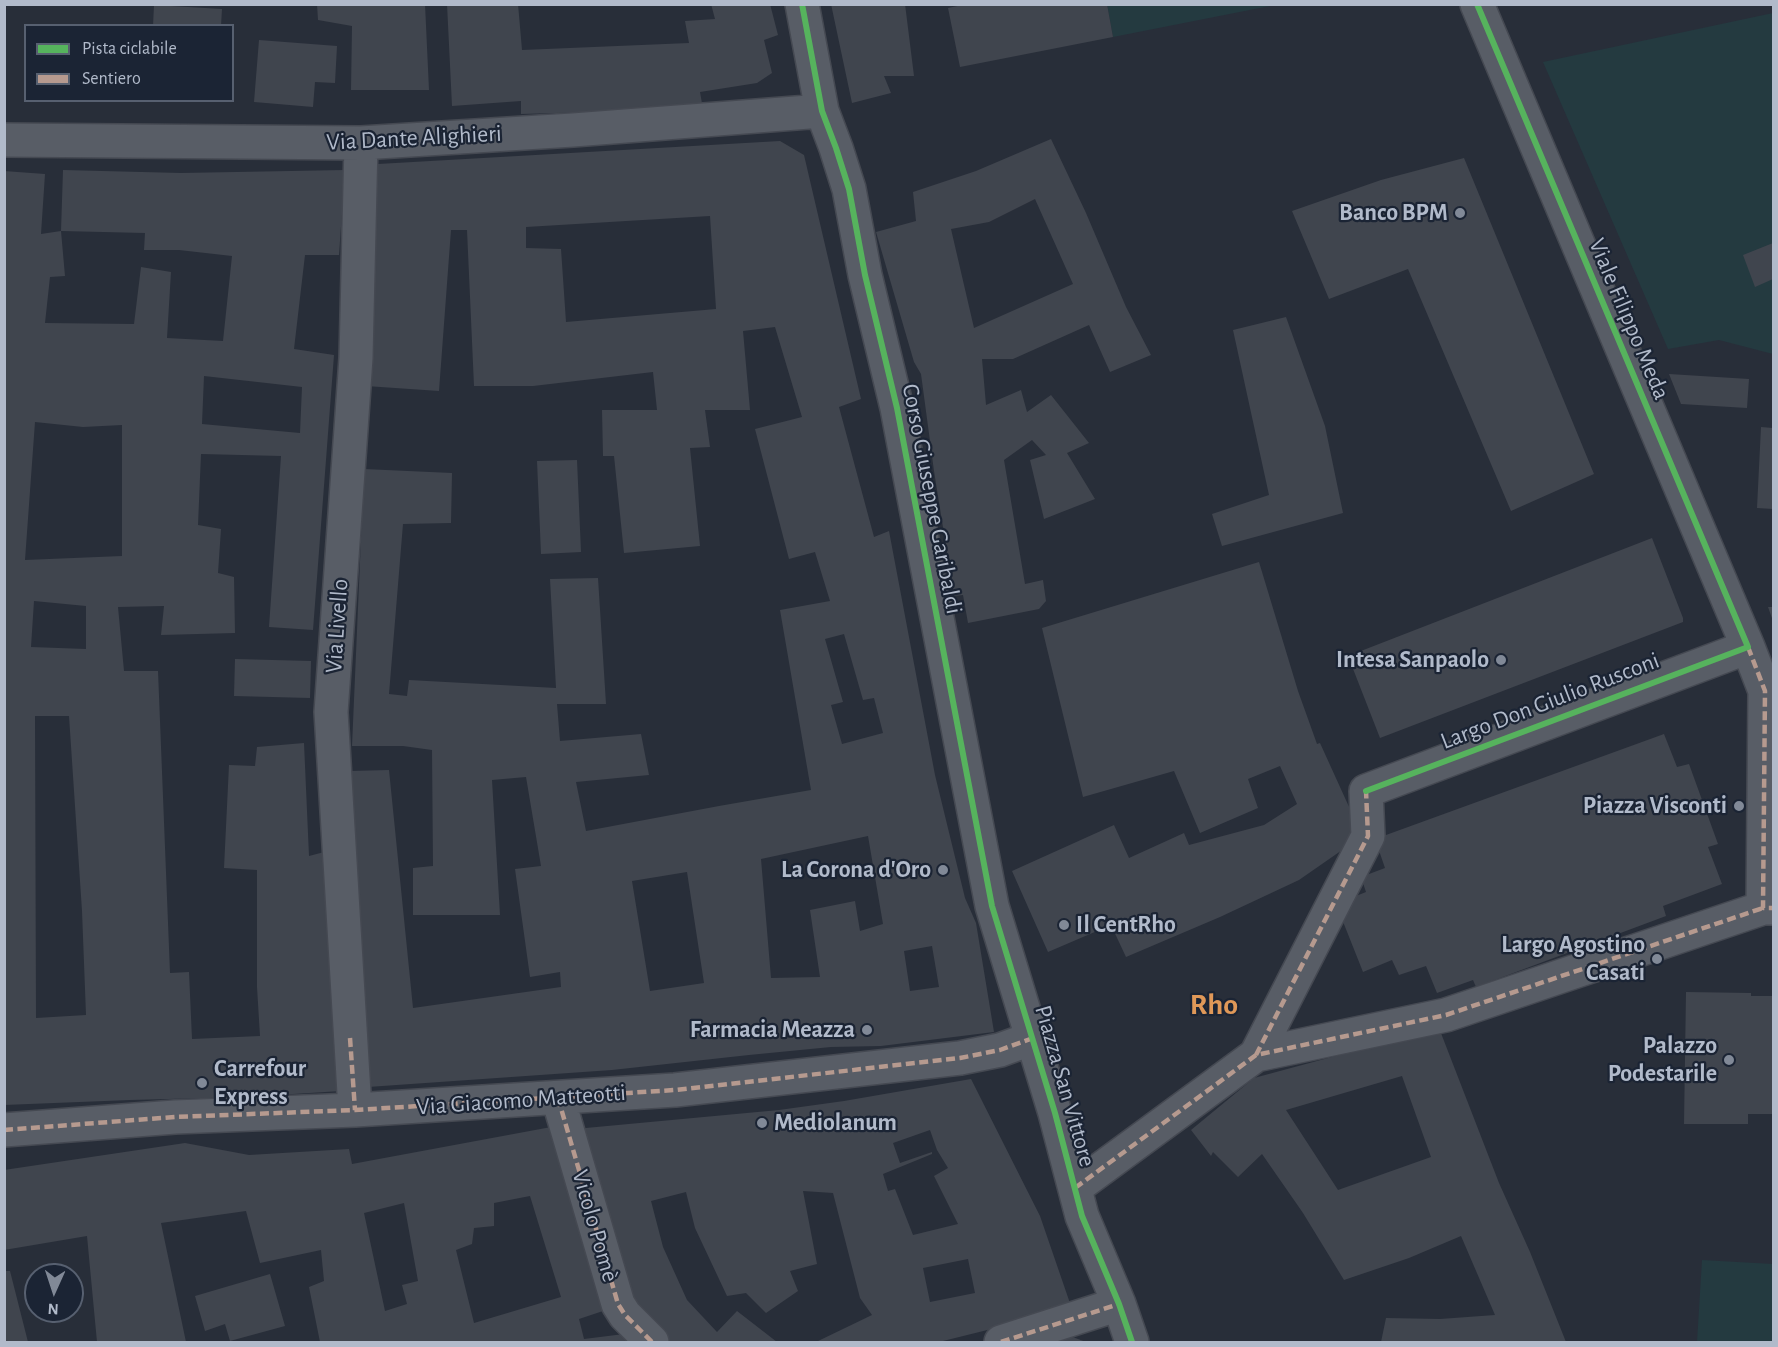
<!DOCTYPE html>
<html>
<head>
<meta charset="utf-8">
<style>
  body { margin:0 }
  #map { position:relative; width:1778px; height:1347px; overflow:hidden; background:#282e39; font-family:"Alegreya Sans",sans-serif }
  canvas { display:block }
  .frame { position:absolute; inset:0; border:6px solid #b1baca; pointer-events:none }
  .legend { position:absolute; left:24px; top:24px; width:210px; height:78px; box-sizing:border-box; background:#1b2434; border:2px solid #576070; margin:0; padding:8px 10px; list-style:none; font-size:18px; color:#b1baca }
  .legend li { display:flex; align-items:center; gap:12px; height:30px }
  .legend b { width:30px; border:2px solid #576070 }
  .north { position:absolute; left:24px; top:1263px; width:60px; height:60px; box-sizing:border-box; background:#1b2434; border:2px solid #576070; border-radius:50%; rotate:183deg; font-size:16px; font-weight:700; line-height:24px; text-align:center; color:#b1baca }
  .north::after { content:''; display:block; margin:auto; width:21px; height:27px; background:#818997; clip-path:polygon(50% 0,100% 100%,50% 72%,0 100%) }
</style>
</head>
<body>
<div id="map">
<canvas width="1778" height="1347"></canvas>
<div class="frame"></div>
<ul class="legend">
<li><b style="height:8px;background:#56b35d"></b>Pista ciclabile</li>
<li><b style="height:8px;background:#b69a8f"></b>Sentiero</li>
</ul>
<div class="north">N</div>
</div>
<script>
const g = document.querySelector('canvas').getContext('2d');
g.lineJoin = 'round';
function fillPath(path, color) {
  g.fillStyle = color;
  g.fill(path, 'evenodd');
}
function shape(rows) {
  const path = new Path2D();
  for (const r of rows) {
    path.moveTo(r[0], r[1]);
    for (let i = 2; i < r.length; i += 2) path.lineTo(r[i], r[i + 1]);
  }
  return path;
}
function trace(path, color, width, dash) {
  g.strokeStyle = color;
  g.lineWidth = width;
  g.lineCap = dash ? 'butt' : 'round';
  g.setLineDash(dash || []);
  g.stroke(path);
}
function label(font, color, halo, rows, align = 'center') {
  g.font = font + ' "Alegreya Sans",sans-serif';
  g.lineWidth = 4.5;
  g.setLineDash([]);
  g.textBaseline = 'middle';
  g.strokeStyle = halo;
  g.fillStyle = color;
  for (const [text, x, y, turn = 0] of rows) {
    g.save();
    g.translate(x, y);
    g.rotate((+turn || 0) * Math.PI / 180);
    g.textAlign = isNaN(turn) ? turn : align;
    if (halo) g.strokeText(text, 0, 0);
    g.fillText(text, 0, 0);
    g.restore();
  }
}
fillPath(shape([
  [1107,4,1275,5,1113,37],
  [1773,13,1773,354,1719,340,1668,349,1543,62],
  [1702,1260,1773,1264,1773,1342,1697,1342]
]), '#243a40');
fillPath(shape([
  [317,4,425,4,429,90,351,90,352,26,318,20],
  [447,4,518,4,522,50,689,43,685,21,715,19,711,4,770,4,778,35,764,40,772,73,757,83,700,92,703,109,521,114,521,101,452,106],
  [831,4,905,4,914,76,884,76,891,93,852,103],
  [967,4,1107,4,1113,37,960,67,948,8],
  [154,5,222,9,221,26,153,26],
  [259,40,337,46,335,83,315,82,313,107,254,102],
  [1051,139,1086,213,1126,307,1151,355,1110,372,1089,325,1013,359,982,359,986,405,1021,390,1027,412,1051,395,1089,443,1067,453,1095,499,1044,519,1030,460,1046,455,1032,440,1004,460,1025,584,1043,580,1046,601,1039,609,968,623,963,595,954,596,934,471,921,374,914,362,876,232,916,221,913,192,976,171],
  [1035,199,1073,284,974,328,951,229,989,222],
  [780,141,804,155,861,399,839,407,874,537,889,531,935,775,965,898,976,923,994,1032,881,1046,831,1047,749,1055,612,1070,368,1087,350,771,389,770,413,1008,561,987,560,972,530,977,515,869,541,866,526,777,492,780,500,915,413,915,413,868,433,866,432,750,403,746,352,746,364,469,452,473,451,523,403,524,389,694,407,696,409,680,556,688,550,579,598,578,606,704,557,704,560,741,641,734,649,775,576,782,586,831,719,806,811,790,780,610,830,601,815,552,789,559,755,429,802,417,775,327,743,331,750,410,705,410,710,447,690,448,700,546,624,553,614,456,603,456,602,410,657,410,653,372,533,386,474,386,467,230,451,230,439,391,366,386,378,164],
  [710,216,716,309,566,322,561,249,526,248,526,227],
  [844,634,863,700,874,698,883,733,842,744,831,705,843,702,825,639],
  [868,836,883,924,860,931,855,901,810,910,820,977,771,978,761,859],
  [687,872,704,983,650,991,632,881],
  [932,946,939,987,910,991,904,951],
  [1464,158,1594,474,1511,511,1408,269,1329,299,1292,211,1381,180],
  [63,170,181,173,345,170,339,255,305,255,294,349,334,355,313,630,269,627,281,456,201,454,198,525,221,529,218,573,234,577,235,633,161,635,164,606,118,607,124,671,158,671,170,973,189,972,192,1039,260,1036,257,987,257,870,224,868,229,765,255,766,257,747,304,743,309,856,328,851,341,1091,246,1097,130,1100,4,1105,4,171,45,174,41,234,61,231,65,276,50,277,45,323,134,324,141,267,171,272,167,338,223,341,232,256,179,250,144,250,145,233,61,231],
  [204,376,302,387,300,433,202,424],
  [35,422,83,427,122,425,122,556,25,560],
  [34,601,86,606,86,649,31,647],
  [35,716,69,716,82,911,86,1015,36,1018],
  [1773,243,1773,279,1755,287,1743,255],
  [1286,317,1325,426,1343,513,1222,546,1212,514,1269,495,1233,330],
  [1669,374,1749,379,1747,408,1681,404],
  [1761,427,1773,428,1773,509,1757,508],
  [577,460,581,552,541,554,537,461],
  [1652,538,1683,618,1683,622,1380,738,1348,656],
  [1259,562,1298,691,1317,744,1320,743,1360,831,1358,839,1299,880,1220,917,1126,957,1111,925,1048,952,1012,871,1114,825,1129,858,1184,833,1189,845,1264,825,1297,804,1280,766,1248,779,1258,808,1200,833,1174,771,1083,797,1042,628],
  [1768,607,1773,607,1773,621],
  [235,659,311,661,310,698,234,696],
  [1664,734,1677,767,1689,764,1718,844,1708,847,1722,884,1663,906,1666,916,1476,987,1473,980,1437,993,1426,966,1399,975,1392,960,1363,972,1336,904,1366,892,1361,877,1385,868,1375,839],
  [1686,992,1751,993,1751,996,1773,996,1773,1114,1748,1114,1748,1124,1684,1124],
  [1439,1028,1499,1183,1530,1252,1566,1342,1381,1342,1386,1318,1440,1319,1495,1315,1461,1236,1409,1258,1344,1280,1303,1213,1262,1154,1238,1177,1213,1152,1211,1156,1191,1130,1254,1078],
  [1402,1076,1431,1157,1338,1190,1286,1110],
  [971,1079,1040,1216,1072,1309,939,1342,816,1342,872,1315,860,1298,833,1193,803,1191,817,1264,790,1271,798,1291,766,1313,746,1293,727,1296,695,1228,686,1192,651,1201,663,1247,687,1300,717,1332,737,1311,777,1342,665,1342,640,1318,575,1129,779,1110,844,1101],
  [930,1130,937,1150,948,1168,934,1176,958,1224,913,1235,895,1189,888,1191,883,1174,932,1154,932,1152,900,1163,893,1143],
  [968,1259,975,1293,930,1302,923,1268],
  [562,1125,606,1310,579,1319,584,1339,624,1334,633,1342,320,1342,309,1287,324,1281,321,1250,260,1263,246,1211,161,1223,186,1342,97,1342,87,1236,4,1250,4,1170,185,1143,249,1155,349,1149,352,1164],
  [530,1196,561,1297,474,1323,456,1250,472,1244,474,1228,494,1226,494,1203],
  [404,1203,418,1281,402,1285,407,1304,385,1311,364,1213],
  [4,1271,10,1271,28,1342,4,1342],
  [270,1274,285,1326,230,1341,225,1324,205,1331,195,1296],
  [1070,1336,1086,1342,1049,1342]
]), '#40454e');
const street = shape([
  [802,4,822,111,836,148,849,189,865,275,897,408,992,906,1055,1113,1082,1216,1119,1304,1132,1342],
  [1477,4,1748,647,1765,691,1763,908,1774,908],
  [4,140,361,143,573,130,822,111],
  [1256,1055,1368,836,1366,791,1748,647],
  [558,1098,618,1304,625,1315,652,1342],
  [355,1110,331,712,356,358,361,143],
  [4,1130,175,1117,355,1110,675,1090,960,1058,1000,1050,1033,1038],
  [1075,1188,1256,1055,1446,1015,1763,908],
  [1001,1342,1119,1304]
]);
trace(street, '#454952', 36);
trace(street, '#585d66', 33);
trace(shape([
  [1748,647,1765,691,1763,908,1774,908],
  [350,1038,355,1110],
  [1256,1055,1368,836,1366,791],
  [558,1098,618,1304,625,1315,652,1342],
  [4,1130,175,1117,355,1110,675,1090,960,1058,1000,1050,1033,1038],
  [1075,1188,1256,1055,1446,1015,1763,908],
  [1001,1342,1119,1304]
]), '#b69a8f', 4.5, [9, 4.5]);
trace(shape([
  [802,4,822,111,836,148,849,189,865,275,897,408,992,906,1055,1113,1082,1216,1119,1304,1132,1342],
  [1366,791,1748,647,1477,4]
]), '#56b35d', 6);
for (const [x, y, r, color] of [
  [1460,213,6,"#818997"],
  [1501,660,6,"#818997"],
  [1739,806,6,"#818997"],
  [943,870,6,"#818997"],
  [1064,925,6,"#818997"],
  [1657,959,6,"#818997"],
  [867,1030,6,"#818997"],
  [1729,1060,6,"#818997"],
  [202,1083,6,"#818997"],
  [762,1123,6,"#818997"]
]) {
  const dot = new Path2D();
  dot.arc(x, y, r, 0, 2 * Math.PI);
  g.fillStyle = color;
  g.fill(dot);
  trace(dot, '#1b2434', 2);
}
label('24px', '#b1baca', '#1b2434', [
  ["Via Dante Alighieri",414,138,-3],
  ["Viale Filippo Meda",1629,319,67],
  ["Corso Giuseppe Garibaldi",932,499,79],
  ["Via Livello",337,626,-86],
  ["Largo Don Giulio Rusconi",1550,701,-21],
  ["Piazza San Vittore",1065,1086,74],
  ["Via Giacomo Matteotti",521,1100,-4],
  ["Vicolo Pomè",595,1226,74]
]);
label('bold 24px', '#b1baca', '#1b2434', [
  ["Banco BPM",1448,213],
  ["Intesa Sanpaolo",1489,660],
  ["Piazza Visconti",1727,806],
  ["La Corona d'Oro",931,870],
  ["Il CentRho",1076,925,"left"],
  ["Largo Agostino",1645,945],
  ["Casati",1645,973],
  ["Farmacia Meazza",855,1030],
  ["Palazzo",1717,1046],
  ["Podestarile",1717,1074],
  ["Carrefour",214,1069,"left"],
  ["Express",214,1097,"left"],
  ["Mediolanum",774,1123,"left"]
], 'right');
label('bold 30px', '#df9858', '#1b2434', [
  ["Rho",1214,1005]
]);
</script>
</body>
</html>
